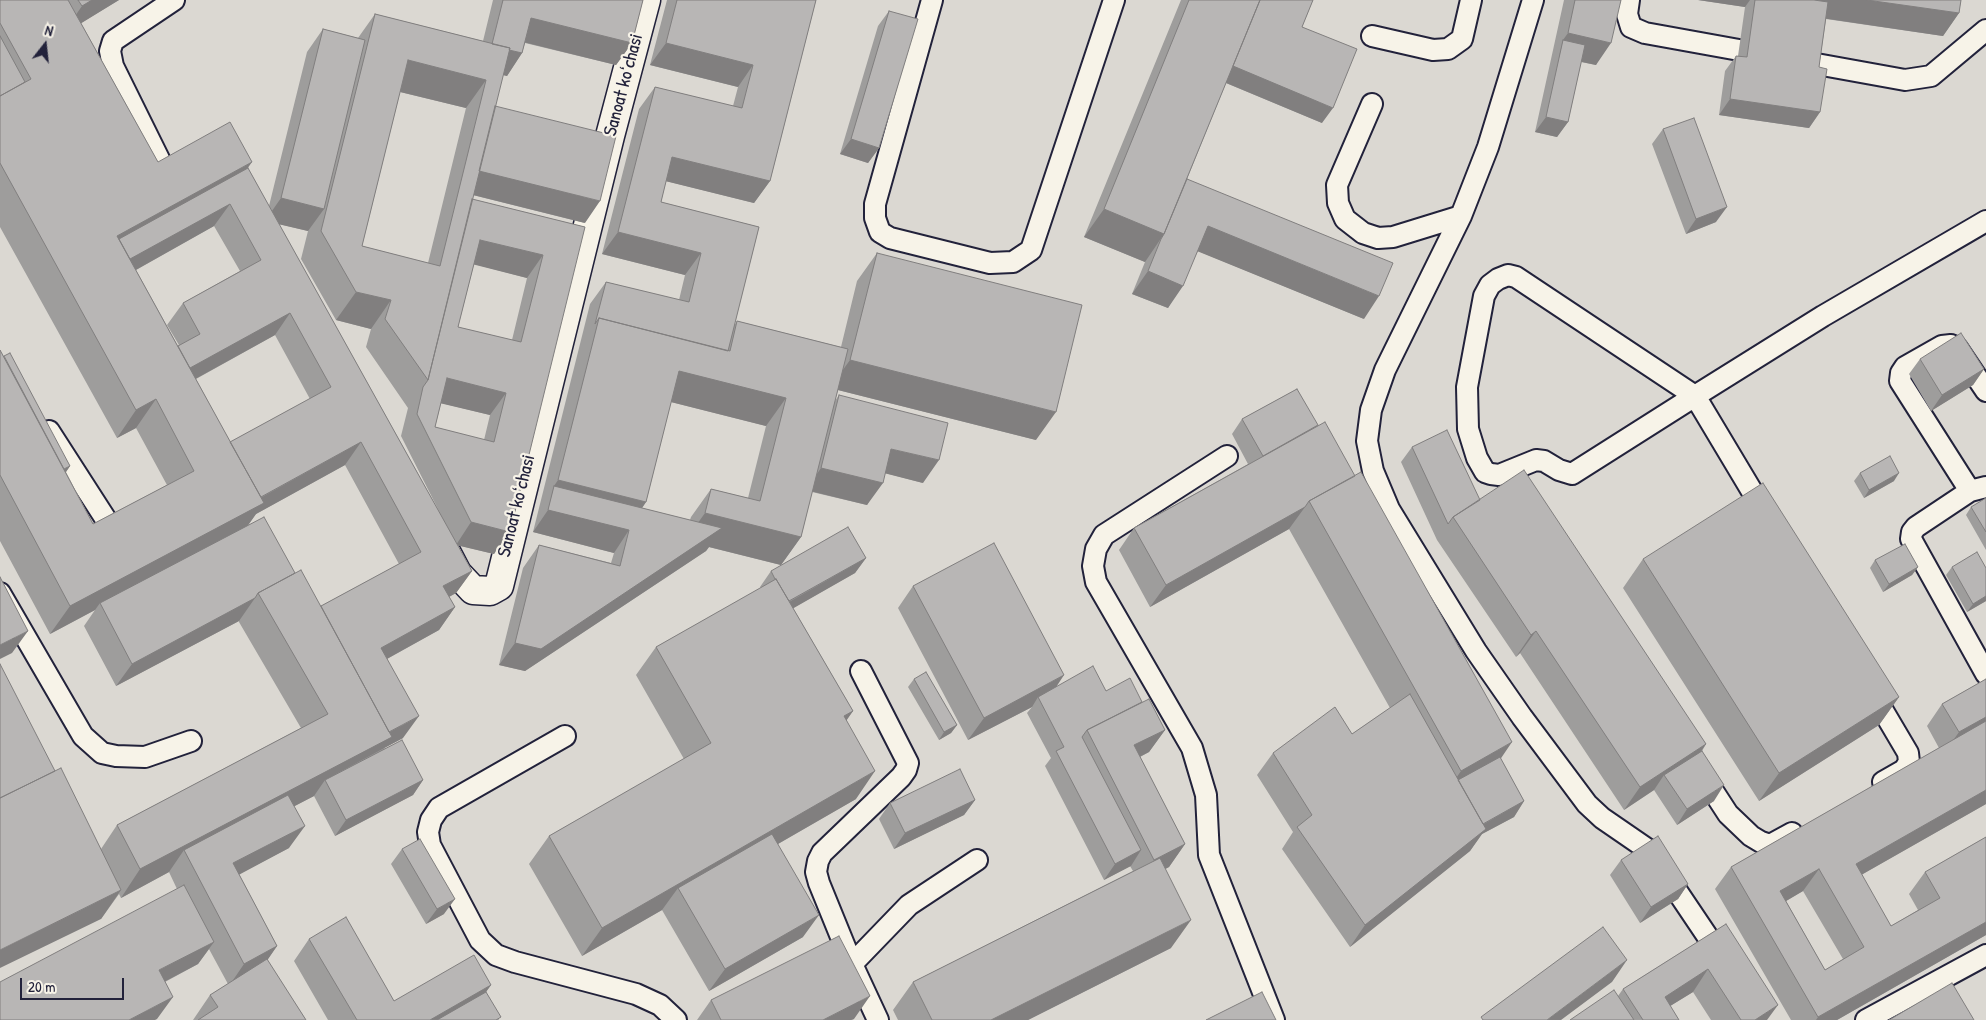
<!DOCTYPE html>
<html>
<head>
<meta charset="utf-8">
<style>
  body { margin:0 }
  #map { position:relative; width:1986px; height:1020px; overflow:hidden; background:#eae6de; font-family:"Patrick Hand",sans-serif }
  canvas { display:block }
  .north { position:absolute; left:20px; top:20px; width:50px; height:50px; -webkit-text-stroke:4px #f7f3e8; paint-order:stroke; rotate:16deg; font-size:14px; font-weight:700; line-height:20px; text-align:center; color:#22223b }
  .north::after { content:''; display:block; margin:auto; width:18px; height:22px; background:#22223b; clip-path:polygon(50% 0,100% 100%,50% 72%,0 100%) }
  .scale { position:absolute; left:20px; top:978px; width:104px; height:22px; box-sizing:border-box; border:2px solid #22223b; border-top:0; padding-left:6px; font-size:15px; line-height:18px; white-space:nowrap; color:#22223b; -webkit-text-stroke:4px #f7f3e8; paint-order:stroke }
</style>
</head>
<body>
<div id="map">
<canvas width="1986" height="1020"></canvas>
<div class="north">N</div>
<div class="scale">20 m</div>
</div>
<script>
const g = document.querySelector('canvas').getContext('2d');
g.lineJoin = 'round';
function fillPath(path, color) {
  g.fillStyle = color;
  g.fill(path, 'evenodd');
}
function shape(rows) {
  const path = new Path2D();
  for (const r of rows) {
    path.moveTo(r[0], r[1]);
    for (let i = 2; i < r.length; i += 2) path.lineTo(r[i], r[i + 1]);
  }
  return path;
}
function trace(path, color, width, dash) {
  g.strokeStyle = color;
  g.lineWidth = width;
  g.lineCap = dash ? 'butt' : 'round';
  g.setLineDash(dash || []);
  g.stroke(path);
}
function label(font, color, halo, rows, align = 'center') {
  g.font = font + ' "Patrick Hand",sans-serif';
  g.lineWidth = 4.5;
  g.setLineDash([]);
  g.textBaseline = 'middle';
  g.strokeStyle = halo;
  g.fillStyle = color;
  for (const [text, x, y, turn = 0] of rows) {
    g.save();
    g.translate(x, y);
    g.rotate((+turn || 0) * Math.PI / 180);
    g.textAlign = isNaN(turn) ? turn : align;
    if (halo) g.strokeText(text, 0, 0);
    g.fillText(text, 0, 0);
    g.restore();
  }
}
fillPath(shape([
  [0,0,1986,0,1986,1020,0,1020]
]), '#dbd8d2');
const service = shape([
  [932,0,875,204,875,218,880,232,890,238,990,263,1013,262,1031,250,1114,0],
  [1533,0,1488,147,1461,216,1385,370,1371,410,1367,441,1373,471,1389,509,1476,651,1522,717,1587,804,1602,818,1650,851,1722,958],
  [1629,0,1627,14,1631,27,1645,33,1739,50],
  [1372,36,1433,50,1448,49,1462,39,1471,0],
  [1811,63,1905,80,1931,76,1986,30],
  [1372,104,1337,185,1338,203,1345,219,1363,233,1378,238,1393,237,1461,216],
  [159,159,113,66,110,51,113,41,174,0],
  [1986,391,1957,348,1951,345,1942,346,1905,367,1901,373,1900,381,1970,491,1986,487],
  [49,431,105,518],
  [1227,456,1104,535,1096,549,1093,566,1096,582,1192,748,1206,795,1209,855,1274,1020],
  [1970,491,1916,527,1912,532,1911,539,1986,674],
  [1765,513,1695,396,1516,277,1508,275,1498,279,1490,285,1484,296,1467,387,1468,429,1477,458,1485,472,1491,474,1499,475,1536,460,1544,461,1559,470,1572,474,1695,396,1823,316,1986,221],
  [0,593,83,736,102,753,116,756,145,757,191,741],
  [861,671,908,763,906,770,901,777,822,853,818,861,816,872,819,883,852,964,878,1020],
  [1872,692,1908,753,1909,762,1904,770,1883,782],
  [565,736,439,808,431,820,428,832,430,845,480,940,496,955,515,962,636,994,660,1005,676,1020],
  [1702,774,1728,814,1751,836,1761,842,1770,845,1792,833],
  [852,964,909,905,977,860],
  [1866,1020,1986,955]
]);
const minor = shape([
  [445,550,457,573,473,590,490,591,499,586,610,136,646,0]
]);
trace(service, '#22223b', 24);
trace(minor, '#22223b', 31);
trace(service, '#f7f3e8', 20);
trace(minor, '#f7f3e8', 28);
fillPath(shape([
  [0,0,119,0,81,23,158,162,248,168,269,206,307,52,323,29,358,38,375,14,483,41,493,0,643,0,632,43,616,65,525,43,522,53,507,76,503,75,495,106,585,223,473,195,472,199,585,227,494,554,457,545,472,571,456,593,449,597,455,607,439,630,387,659,403,738,384,748,423,780,413,795,335,836,314,796,294,806,289,848,239,874,277,946,267,960,306,1020,193,1020,210,995,228,984,209,949,198,964,165,982,157,1019,177,889,169,872,121,898,119,894,101,919,55,771,101,849,117,825,301,728,239,622,239,621,116,686,84,626,95,610,50,634,0,541,0,350,70,466,66,472,93,524,167,485,136,428,117,438,0,227],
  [400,92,466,108,428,263,362,246],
  [279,224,308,231,301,259,336,320,371,329,366,347,408,408,401,436,441,515],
  [214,226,240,271,183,303,167,325,179,345,178,346,136,270],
  [474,264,527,278,512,340,458,327],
  [275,335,310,399,230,442,196,379],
  [441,403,490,415,484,440,435,427],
  [345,465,399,564,321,606,295,573,248,525,256,514],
  [667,0,816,0,770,181,754,203,666,181,661,202,759,227,734,326,737,321,841,347,857,281,877,253,1036,440,838,390,835,401,839,395,923,483,885,473,867,505,812,492,801,537,781,565,709,547,706,551,525,671,499,665,523,568,539,545,611,563,614,553,533,532,590,304,606,282,679,300,685,275,602,254,639,109,655,87,733,106,738,87,650,65],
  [671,402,766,426,748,498,711,489,691,517,690,520,642,508,646,502],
  [1181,0,1313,0,1302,27,1322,123,1226,83,1187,179,1364,319,1198,251,1168,308,1132,294,1145,262,1084,237],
  [1564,0,1621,0,1596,65,1581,62,1568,122,1557,137,1535,132],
  [1698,0,1961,0,1959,13,1943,36,1826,19,1819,67,1820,112,1809,128,1719,115,1725,71,1736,56,1738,56,1745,7],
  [889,11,879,148,868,163,840,154,878,26],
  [1663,129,1716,222,1686,234,1652,144],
  [1920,359,1984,369,1973,385,1931,411,1909,374],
  [1297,389,1524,801,1514,817,1482,834,1470,851,1350,947,1282,849,1293,832,1257,775,1273,753,1352,734,1390,708,1289,529,1150,607,1119,550,1134,528,1248,464,1232,434,1242,419],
  [1412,447,1480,500,1706,744,1702,751,1714,801,1677,825,1654,790,1624,810,1520,653,1516,657,1437,540,1401,462],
  [1860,473,1894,481,1864,498,1854,481],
  [1986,498,1986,550,1966,515,1971,507],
  [866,558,855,573,793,608,853,711,846,720,856,799,778,844,803,937,709,991,662,910,582,956,529,864,549,836,684,759,636,675,656,647,761,588,760,587,771,571],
  [1643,559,1899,697,1879,725,1759,801,1623,588],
  [1875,560,1918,567,1912,575,1883,592,1870,568],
  [1952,567,1986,568,1986,601,1967,612,1946,575],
  [913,586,1056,687,1106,691,1142,702,1165,730,1149,752,1140,757,1185,844,1169,867,1165,869,1171,948,1028,1020,898,1020,893,1010,913,982,1133,871,1130,866,1104,880,1045,766,1051,758,1027,713,1032,707,968,740,898,608],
  [914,679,957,725,951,733,939,740,908,687],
  [1986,679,1986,804,1861,875,1891,926,1918,910,1909,894,1925,872,1986,837,1986,935,1837,1020,1791,1020,1715,889,1731,867,1939,748,1927,726,1942,704],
  [1803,891,1843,959,1825,970,1786,901],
  [975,800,964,815,894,849,879,819,890,803],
  [402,849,444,914,426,924,391,864],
  [1621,860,1688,884,1678,899,1640,923,1610,875],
  [1726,924,1767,1020,1711,1020,1693,992,1670,1006,1679,1020,1570,1020,1618,996,1623,989],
  [309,939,394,1001,491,985,486,992,499,1020,328,1020,294,961],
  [711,1000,854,1019,851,1020,697,1020]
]), '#9e9d9c');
fillPath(shape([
  [92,0,119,0,62,35,82,6],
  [1698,0,1750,0,1745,7],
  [1755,0,1867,0,1959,13,1943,36,1754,8],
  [531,18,632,43,616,65,515,40],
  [1568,33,1611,43,1596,65,1559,57,1563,40],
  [666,43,753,65,738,87,650,65],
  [491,46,522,53,507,76,476,68],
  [408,60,486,80,466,108,388,89],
  [1230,64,1333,108,1322,123,1219,80],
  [1730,99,1820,112,1809,128,1719,115],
  [1546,117,1568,122,1557,137,1535,132],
  [851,139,879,148,868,163,840,154],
  [672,157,770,181,754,203,657,179],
  [252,162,232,190,119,253,117,236],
  [477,170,600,201,585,223,461,192],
  [281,198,324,209,308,231,265,221],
  [230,204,214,226,109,285,124,262],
  [1727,207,1716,222,1686,234,1696,219],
  [1104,209,1164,234,1145,262,1084,237],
  [1208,226,1379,296,1364,319,1192,249],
  [618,232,701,253,685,275,602,254],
  [480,240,543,255,527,278,464,262],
  [1148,271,1183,286,1168,308,1132,294],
  [356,292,391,300,371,329,336,320],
  [290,313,275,335,168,394,184,371],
  [597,325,786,398,766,426,659,399],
  [850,360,1056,412,1036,440,830,388],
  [1984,369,1973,385,1931,411,1942,395],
  [447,378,506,393,490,415,431,401],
  [156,399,136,428,117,438,136,410],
  [361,442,345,465,256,514,244,531,100,603,95,610,50,634,70,606,255,501],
  [891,449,939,460,923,483,876,471],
  [70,466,59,482,52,476],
  [821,468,883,483,867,505,806,490],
  [1899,473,1894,481,1864,498,1869,490],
  [558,480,646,502,627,530,629,530,614,553,533,532,548,510,554,486],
  [1305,507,1289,529,1150,607,1166,585],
  [705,513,801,537,781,565,709,547,706,551,525,671,499,665,515,643,685,541],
  [471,522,510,532,494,554,456,545],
  [866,558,855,573,778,617,789,602],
  [1918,567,1912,575,1883,592,1889,584],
  [472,571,456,593,427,609,443,586],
  [1986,596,1986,601,1967,612,1973,604],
  [255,598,239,621,116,686,132,664],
  [455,607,439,630,365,671,381,648],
  [28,631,12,653,0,659,0,645],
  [1536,631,1520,653,1516,657,1531,635],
  [1064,675,1049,698,1038,697,1032,707,968,740,984,718],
  [1899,697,1879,725,1759,801,1779,773],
  [853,711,833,740,844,716],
  [419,716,403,738,325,780,314,796,190,861,184,850,169,872,121,898,140,869],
  [1986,717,1986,730,1943,755,1959,732],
  [957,725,951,733,939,740,944,732],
  [1165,730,1149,752,1118,768,1134,745],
  [1512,742,1493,770,1452,784,1461,771],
  [1706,744,1691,766,1664,775,1654,790,1624,810,1640,787],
  [875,771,856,799,684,898,678,888,662,910,582,956,602,928],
  [423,780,413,795,335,836,346,820],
  [1724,785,1714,801,1677,825,1687,809],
  [1986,790,1986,804,1840,887,1856,864],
  [975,800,964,815,894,849,905,833],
  [1524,801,1514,817,1482,834,1470,851,1350,947,1365,925,1477,828],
  [305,826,289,848,218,886,233,863],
  [1185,844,1169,867,1139,883,1154,860],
  [1141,850,1131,866,1104,880,1115,864],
  [1819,869,1803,891,1764,914,1780,891],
  [1688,884,1678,899,1640,923,1651,907],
  [121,890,101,919,0,968,0,950],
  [455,899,444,914,426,924,437,909],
  [819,915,803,937,709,991,725,969],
  [1191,920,1171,948,1028,1020,991,1020],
  [1986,922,1986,935,1837,1020,1816,1020,1818,1017],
  [214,942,198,964,143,993,159,970],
  [277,946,262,968,229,986,244,964],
  [1627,960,1612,982,1561,1020,1547,1020],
  [1708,969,1693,992,1649,1019,1665,997],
  [491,985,475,1007,453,1020,430,1020],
  [870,996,854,1019,851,1020,823,1020],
  [173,997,157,1019,155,1020,129,1020],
  [1778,1005,1767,1020,1755,1020]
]), '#817f7f');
const building = shape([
  [0,0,68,0,158,162,230,122,252,162,117,236,264,503,70,606,0,475,0,350,93,524,194,471,156,399,136,410,0,163,0,96,31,79,0,23,0,0],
  [78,0,92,0,82,6,78,0],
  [503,0,643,0,632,43,531,18,522,53,509,50,510,48,492,44,503,0],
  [677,0,816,0,770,181,672,157,661,202,759,227,728,351,599,318,595,324,606,282,689,302,701,253,618,232,655,87,742,108,753,65,666,43,677,0],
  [1189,0,1260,0,1164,234,1104,209,1189,0],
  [1260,0,1313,0,1302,27,1357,49,1333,108,1233,66,1260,0],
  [1575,0,1621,0,1611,43,1568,33,1575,0],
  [1755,0,1814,0,1828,2,1819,67,1827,69,1820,112,1730,99,1736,56,1747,57,1755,0],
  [1867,0,1961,0,1959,13,1867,0],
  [889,11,918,19,879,148,851,139,889,11],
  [375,14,510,48,428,380,385,319,391,300,356,292,321,231,375,14],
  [408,60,486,80,440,266,362,246,408,60],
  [323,29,365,40,324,209,281,198,323,29],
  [0,36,25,82,0,96,0,36],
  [1563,40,1585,45,1568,122,1546,117,1563,40],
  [495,106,616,136,600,201,479,171,495,106],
  [1694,118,1727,207,1696,219,1663,129,1694,118],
  [248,168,472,571,443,586,455,607,381,648,419,716,389,732,321,606,421,552,361,442,261,497,230,442,331,387,290,313,190,368,178,346,200,334,183,303,261,260,230,204,130,259,119,239,248,168],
  [1187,179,1393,263,1379,296,1208,226,1183,286,1148,271,1161,239,1164,234,1187,179],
  [472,199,585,227,510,532,471,522,417,414,423,387,428,380,472,199],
  [480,240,543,255,521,342,458,327,480,240],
  [447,378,506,393,494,442,435,427,447,378],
  [877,253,1082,305,1056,412,850,360,877,253],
  [599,318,730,351,737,321,848,349,801,537,705,513,711,489,760,501,786,398,679,371,646,502,558,480,599,318],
  [1961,333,1984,369,1942,395,1920,359,1961,333],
  [10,353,70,466,64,469,4,356,10,353],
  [1297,389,1318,425,1263,456,1242,419,1297,389],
  [839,395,948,423,939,460,891,449,883,483,821,468,839,395],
  [1325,422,1355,476,1309,501,1305,507,1166,585,1134,528,1325,422],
  [1447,430,1480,500,1453,517,1448,524,1412,447,1447,430],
  [1890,456,1899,473,1869,490,1860,473,1890,456],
  [1524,470,1706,744,1640,787,1536,631,1531,635,1453,517,1524,470],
  [1361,472,1512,742,1461,771,1309,501,1361,472],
  [1763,483,1899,697,1779,773,1643,559,1763,483],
  [554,486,722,528,541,649,515,643,539,545,620,566,629,530,548,510,554,486],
  [1986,498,1986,532,1971,507,1986,498],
  [264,517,295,573,258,593,255,598,132,664,100,603,264,517],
  [848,527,866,558,789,601,776,579,775,579,771,571,848,527],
  [994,543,1064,675,984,718,913,586,994,543],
  [1905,544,1918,567,1889,584,1875,560,1905,544],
  [1977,552,1986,568,1986,596,1973,604,1952,567,1977,552],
  [301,570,392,737,140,869,117,825,328,714,258,593,301,570],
  [0,577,28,631,0,645,0,577],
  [776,579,853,711,844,716,875,771,602,928,549,836,711,743,656,647,776,579],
  [0,664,55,771,0,798,0,664],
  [1093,666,1106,691,1130,678,1142,702,1087,730,1082,737,1141,850,1115,864,1056,751,1064,747,1038,697,1093,666],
  [926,672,957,725,944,732,914,679,926,672],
  [1986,679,1986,717,1959,732,1942,704,1986,679],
  [1410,694,1486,829,1365,925,1297,827,1312,815,1273,753,1335,707,1352,734,1410,694],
  [1149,699,1165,730,1134,745,1185,844,1154,860,1087,730,1149,699],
  [1986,721,1986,790,1856,864,1891,926,1940,898,1925,872,1986,837,1986,922,1818,1017,1731,867,1986,721],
  [1819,869,1864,947,1825,970,1780,891,1819,869],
  [402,740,423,780,346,820,325,780,402,740],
  [1702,751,1724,785,1687,809,1664,775,1702,751],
  [1500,757,1524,801,1483,824,1458,780,1500,757],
  [61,768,121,890,0,950,0,798,61,768],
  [960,769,975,800,905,833,890,803,960,769],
  [288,795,305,826,233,863,277,946,244,964,184,850,288,795],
  [772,834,819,915,725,969,678,888,772,834],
  [1658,836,1688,884,1651,907,1621,860,1658,836],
  [420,839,455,899,437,909,402,849,420,839],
  [1160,858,1191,920,991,1020,932,1020,913,982,1160,858],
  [184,885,214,942,159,970,173,997,129,1020,0,1020,0,982,184,885],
  [346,917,394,1001,474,955,491,985,430,1020,357,1020,309,939,346,917],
  [1726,924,1778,1005,1755,1020,1741,1020,1708,969,1665,997,1679,1020,1643,1020,1623,989,1726,924],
  [1603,927,1627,960,1547,1020,1483,1020,1481,1017,1603,927],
  [839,936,870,996,823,1020,721,1020,711,1000,839,936],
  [267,959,306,1020,198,1020,218,1007,210,995,267,959],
  [1952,983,1974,1020,1889,1020,1952,983],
  [1614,990,1634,1020,1570,1020,1614,990],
  [486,992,501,1017,496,1020,437,1020,486,992],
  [1262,992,1276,1020,1206,1020,1262,992]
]);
fillPath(building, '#b8b6b5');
trace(building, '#817f7f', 1);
label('19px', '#22223b', '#f7f3e8', [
  ["Sanoat koʻchasi",624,85,-75],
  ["Sanoat koʻchasi",517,506,-76]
]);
</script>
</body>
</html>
